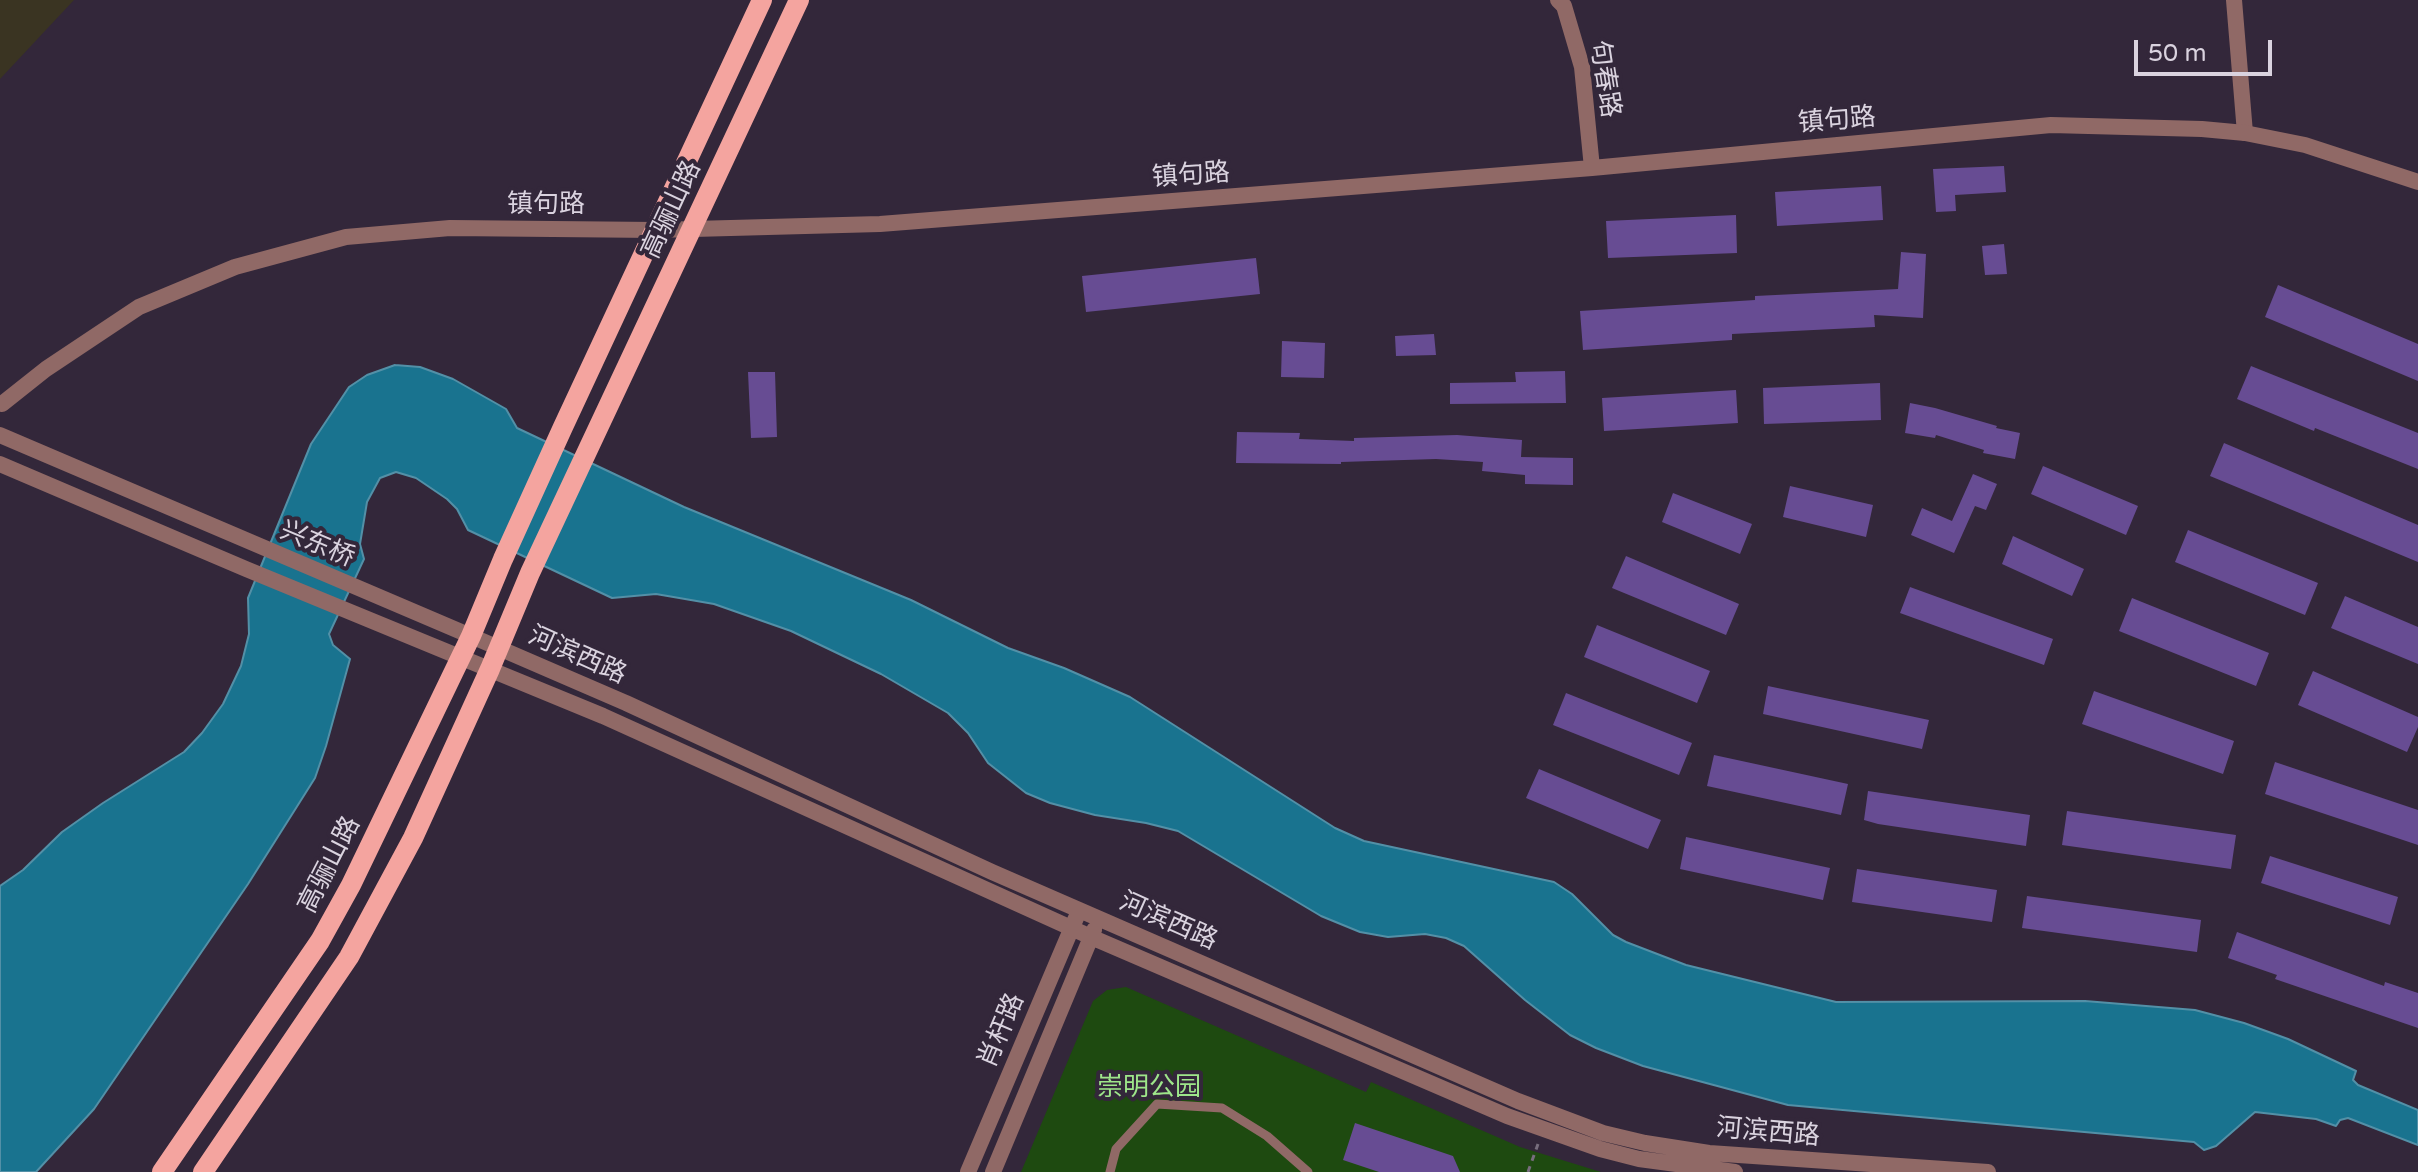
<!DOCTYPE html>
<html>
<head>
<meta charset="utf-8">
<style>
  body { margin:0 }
  #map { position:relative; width:2418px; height:1172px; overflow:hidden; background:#33273a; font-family:"Varela Round",sans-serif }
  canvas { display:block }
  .scale { position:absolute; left:2134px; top:40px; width:138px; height:36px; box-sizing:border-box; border:4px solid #dad3df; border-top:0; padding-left:10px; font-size:24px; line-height:28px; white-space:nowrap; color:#dad3df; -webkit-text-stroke:6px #33273a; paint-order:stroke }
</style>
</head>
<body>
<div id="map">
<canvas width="2418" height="1172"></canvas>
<div class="scale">50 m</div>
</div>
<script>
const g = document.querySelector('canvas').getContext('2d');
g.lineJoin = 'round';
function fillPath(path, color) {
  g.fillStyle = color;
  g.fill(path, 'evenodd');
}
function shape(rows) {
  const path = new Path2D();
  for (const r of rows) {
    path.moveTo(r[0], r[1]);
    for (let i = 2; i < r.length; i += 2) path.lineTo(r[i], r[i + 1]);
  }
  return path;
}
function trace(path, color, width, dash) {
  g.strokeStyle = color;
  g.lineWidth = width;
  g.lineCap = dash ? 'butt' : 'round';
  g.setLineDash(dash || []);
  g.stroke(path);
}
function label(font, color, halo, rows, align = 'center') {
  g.font = font + ' "Varela Round","Noto Sans SC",sans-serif';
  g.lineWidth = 8;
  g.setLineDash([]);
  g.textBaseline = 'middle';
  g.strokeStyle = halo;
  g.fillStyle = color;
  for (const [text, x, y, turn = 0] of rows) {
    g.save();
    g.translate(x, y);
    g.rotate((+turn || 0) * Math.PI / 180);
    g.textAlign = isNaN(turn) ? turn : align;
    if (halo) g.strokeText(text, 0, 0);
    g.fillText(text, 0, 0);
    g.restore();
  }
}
fillPath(shape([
  [0,0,74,0,0,79]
]), '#3a3422');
fillPath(shape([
  [1126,987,1366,1092,1371,1082,1520,1147,1601,1172,1021,1172,1093,1001,1107,990]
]), '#1e4a10');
const water = shape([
  [395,365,420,367,453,379,506,409,517,428,684,507,911,600,1008,648,1064,668,1130,697,1335,828,1364,841,1554,882,1572,894,1613,935,1626,942,1686,965,1836,1002,2085,1001,2195,1010,2244,1023,2288,1039,2356,1071,2353,1080,2358,1085,2418,1110,2418,1145,2348,1118,2340,1120,2336,1126,2316,1119,2255,1112,2216,1146,2204,1150,2194,1142,1788,1105,1643,1066,1596,1048,1570,1035,1525,1000,1464,946,1446,938,1425,934,1388,937,1360,932,1321,916,1178,831,1146,823,1095,815,1050,803,1026,793,988,763,968,733,948,713,881,674,791,631,714,604,656,594,612,598,468,530,457,509,447,499,416,478,396,472,380,478,367,502,360,544,364,559,329,634,333,645,350,659,326,746,315,778,248,884,94,1109,36,1172,0,1172,0,886,23,870,62,832,103,803,184,752,202,733,223,704,241,666,249,634,248,598,311,444,349,387,367,375,395,365]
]);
fillPath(water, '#19738f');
trace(water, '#5390a7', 2);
fillPath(shape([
  [2004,166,2006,192,1955,195,1956,211,1936,212,1933,169],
  [1881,186,1883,220,1777,226,1775,192],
  [1736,215,1737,253,1608,258,1606,221],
  [2004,244,2007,274,1985,275,1982,246],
  [1901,252,1926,254,1923,318,1874,315,1875,327,1732,334,1732,340,1583,350,1580,311,1755,300,1755,296,1898,289],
  [1256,258,1260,294,1086,312,1082,276],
  [2278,285,2418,344,2418,381,2265,317],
  [1434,334,1436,355,1396,356,1395,336],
  [1282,341,1325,343,1324,378,1281,377],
  [2251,366,2418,433,2418,469,2315,428,2314,431,2237,399],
  [1565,371,1566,403,1450,404,1450,383,1516,382,1515,372],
  [748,372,775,372,777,437,751,438],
  [1880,383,1881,420,1764,424,1763,388],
  [1736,390,1738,423,1604,431,1602,398],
  [1910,403,1935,408,1997,426,1996,428,2020,433,2015,459,1983,453,1984,450,1936,435,1935,438,1905,433],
  [1237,432,1300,433,1299,439,1354,441,1354,438,1457,435,1522,440,1521,457,1573,458,1573,485,1525,484,1525,475,1482,471,1483,462,1436,459,1341,462,1341,464,1236,463],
  [2224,443,2418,525,2418,562,2210,476],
  [2043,466,2138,506,2126,535,2031,494],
  [1973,474,1997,484,1986,510,1975,506,1954,553,1911,535,1922,508,1952,521],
  [1790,486,1873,505,1866,537,1783,517],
  [1673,493,1752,524,1740,554,1662,522],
  [2188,530,2318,583,2305,615,2175,562],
  [2013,536,2084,569,2072,596,2002,564],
  [1626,556,1739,604,1726,635,1612,588],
  [1910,587,2053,639,2044,665,1900,613],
  [2345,596,2418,627,2418,664,2331,628],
  [2132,598,2269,653,2256,686,2119,631],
  [1597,625,1710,671,1697,703,1584,657],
  [2313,671,2418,717,2418,727,2407,752,2298,705],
  [1768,686,1929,720,1922,749,1763,714],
  [2094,691,2234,741,2223,774,2082,724],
  [1566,693,1692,743,1679,775,1553,725],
  [1714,755,1848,784,1841,815,1707,786],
  [2275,762,2418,810,2418,845,2265,794],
  [1539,769,1661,820,1648,849,1526,798],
  [1868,791,2030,815,2026,846,1878,824,1864,820],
  [2067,811,2236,835,2231,869,2062,845],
  [1686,837,1830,868,1823,900,1680,869],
  [2270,856,2398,897,2390,925,2261,883],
  [1857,869,1997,890,1992,922,1852,902],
  [2027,896,2201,920,2197,952,2022,928],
  [2237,932,2384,986,2385,982,2418,993,2418,1028,2275,979,2277,975,2228,958],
  [1355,1123,1453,1156,1460,1172,1379,1172,1343,1160]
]), '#674c93');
trace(shape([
  [1528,1172,1538,1144]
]), '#786e7e', 3, [6, 6]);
trace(shape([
  [1110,1172,1116,1149,1157,1104,1222,1108,1267,1136,1308,1172]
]), '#906966', 9);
trace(shape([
  [2234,0,2245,133],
  [2,404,46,369,139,307,235,267,346,237,450,228,656,230]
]), '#906966', 16);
trace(shape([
  [1558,0,1564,6,1582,67,1592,168],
  [656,230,880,224,1592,168,2051,125,2202,129,2245,133,2305,145,2418,182],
  [0,435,471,636,626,703,992,872,1518,1101,1603,1133,1645,1143,1709,1153,1988,1172],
  [0,464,246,569,603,716,1091,937,1507,1116,1600,1149,1639,1159,1735,1172],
  [968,1172,1076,918],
  [993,1172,1094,930]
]), '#906966', 16);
trace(shape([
  [162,1172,320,941,351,885,471,636,503,559,563,427,762,0],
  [203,1172,349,957,413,838,490,669,530,573,799,0]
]), '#f4a49f', 20);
label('26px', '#dad3df', '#33273a', [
  ["句春路",1604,79,81],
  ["镇句路",1837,121,-5],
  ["镇句路",1191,176,-4],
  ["镇句路",546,205],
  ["高骊山路",672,210,-65],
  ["兴东桥",317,545,23],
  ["河滨西路",577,656,24],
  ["高骊山路",330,865,-63],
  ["河滨西路",1168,922,24],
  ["肖杆路",1002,1031,-67],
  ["河滨西路",1768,1133,5]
]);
label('26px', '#9ee68a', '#33273a', [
  ["崇明公园",1149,1088]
]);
</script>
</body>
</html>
